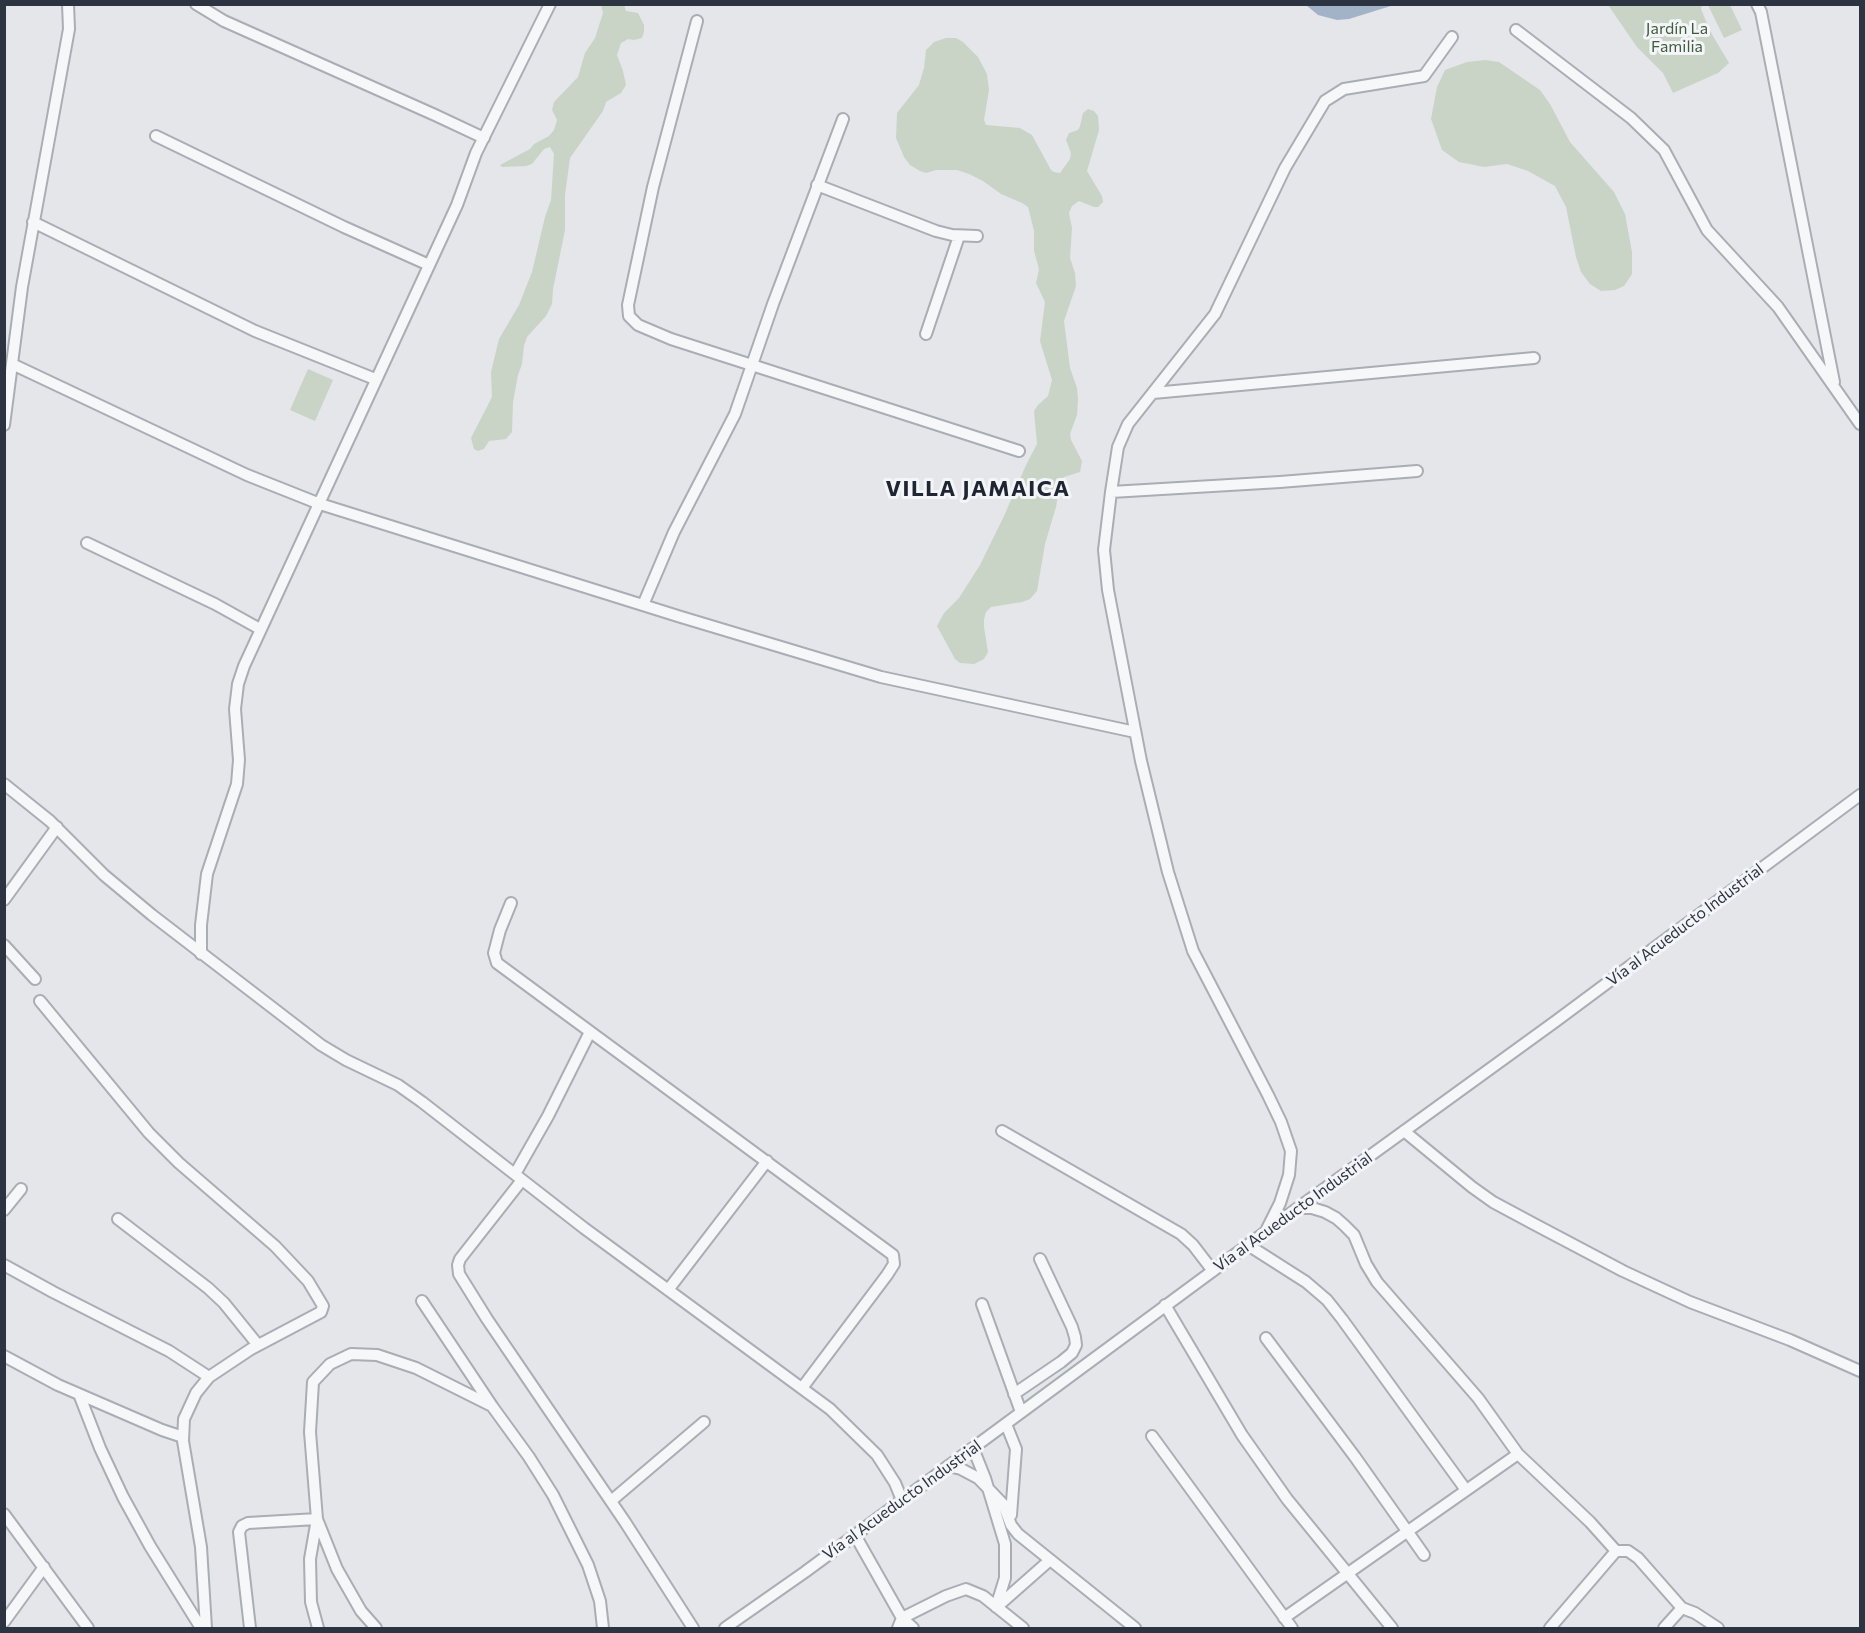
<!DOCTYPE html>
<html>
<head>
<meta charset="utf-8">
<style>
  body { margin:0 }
  #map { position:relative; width:1865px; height:1633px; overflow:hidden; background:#e4e6ea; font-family:Commissioner,sans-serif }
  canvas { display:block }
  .frame { position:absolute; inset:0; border:6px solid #2d3441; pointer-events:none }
</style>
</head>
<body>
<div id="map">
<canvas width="1865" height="1633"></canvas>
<div class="frame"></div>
</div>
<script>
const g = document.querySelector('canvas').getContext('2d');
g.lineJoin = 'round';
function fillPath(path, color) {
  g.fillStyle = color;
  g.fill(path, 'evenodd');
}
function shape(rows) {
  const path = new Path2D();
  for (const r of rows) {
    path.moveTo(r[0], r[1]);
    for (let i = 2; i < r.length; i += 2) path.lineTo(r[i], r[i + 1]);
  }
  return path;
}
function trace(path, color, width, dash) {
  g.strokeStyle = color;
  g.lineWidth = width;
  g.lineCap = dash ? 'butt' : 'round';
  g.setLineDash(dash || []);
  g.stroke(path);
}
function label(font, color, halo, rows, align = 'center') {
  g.font = font + ' Commissioner,sans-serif';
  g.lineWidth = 6;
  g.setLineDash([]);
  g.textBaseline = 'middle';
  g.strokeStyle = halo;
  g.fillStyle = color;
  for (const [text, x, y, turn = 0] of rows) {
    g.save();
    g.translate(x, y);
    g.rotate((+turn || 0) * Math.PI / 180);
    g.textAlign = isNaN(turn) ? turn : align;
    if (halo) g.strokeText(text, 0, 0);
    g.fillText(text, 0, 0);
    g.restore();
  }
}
fillPath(shape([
  [601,5,624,5,626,11,638,13,644,25,644,32,642,38,634,40,628,39,621,43,617,55,623,71,626,85,621,93,606,102,603,111,570,158,565,195,565,230,553,289,552,304,546,316,527,337,524,346,522,364,518,375,513,402,512,432,506,439,489,441,484,449,478,451,474,449,471,438,492,397,491,372,499,339,519,305,532,272,545,217,551,200,554,154,550,147,544,149,532,164,526,166,502,167,500,165,530,149,534,144,549,136,554,130,557,120,552,110,554,102,578,77,585,53,595,38,603,13],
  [1608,5,1702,5,1701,9,1710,31,1729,63,1718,73,1673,93,1663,73,1637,47],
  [1708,5,1730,5,1742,30,1724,38],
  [946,38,956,38,963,42,978,57,987,74,989,90,984,120,986,125,1020,128,1032,135,1051,170,1054,172,1060,173,1070,159,1071,153,1066,140,1069,133,1078,130,1080,126,1083,113,1088,109,1094,111,1098,116,1099,130,1087,171,1102,196,1103,202,1098,207,1094,207,1079,201,1072,206,1069,213,1072,228,1070,258,1075,273,1076,286,1064,321,1070,368,1077,388,1078,399,1077,415,1070,434,1071,440,1082,461,1080,472,1064,477,1060,481,1056,507,1045,544,1037,591,1030,599,1022,602,991,607,986,612,984,619,984,627,988,652,984,659,974,664,960,663,955,659,937,626,944,613,959,598,980,565,1004,516,1026,465,1037,444,1034,411,1038,405,1048,396,1052,380,1040,341,1045,302,1036,283,1039,269,1034,251,1034,231,1028,207,1022,203,1001,194,983,181,969,174,957,170,936,170,926,173,920,171,910,165,904,157,896,138,897,113,919,85,924,68,926,50,934,42],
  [1485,60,1499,62,1540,90,1550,104,1570,142,1614,192,1625,214,1632,252,1632,274,1624,286,1615,290,1601,291,1590,284,1581,272,1576,257,1566,207,1555,186,1528,171,1507,164,1484,167,1459,162,1442,150,1431,119,1437,87,1445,70,1467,62],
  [308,369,333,380,315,421,290,410]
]), '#c9d4c6');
fillPath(shape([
  [1306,5,1394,5,1349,19,1337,20,1318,15]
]), '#a3b3c7');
const minor = shape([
  [196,4,224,21,435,115,484,138],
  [1757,4,1761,12,1834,382],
  [697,21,653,187,628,305,629,316,638,325,671,339,1019,451],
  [1516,30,1631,118,1664,150,1707,230,1778,307,1860,424],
  [156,136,344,227,429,265],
  [817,185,936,231,952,235,977,236],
  [33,222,255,331,375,379],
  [926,334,959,236],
  [12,364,247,475,320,504,681,617,881,677,1135,732],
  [1153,393,1534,358],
  [4,425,22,287,69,29,68,4],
  [1111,492,1280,482,1417,471],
  [87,543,215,604,260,629],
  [643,605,674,532,735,414,773,304,843,119],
  [4,784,50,821,104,875,152,915,321,1045,346,1060,398,1085,422,1102,584,1228,830,1409,877,1455,895,1483,902,1500],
  [4,900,57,827],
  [511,903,500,930,494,953,497,963,893,1255,894,1264,887,1275,802,1388],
  [4,945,35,979],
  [201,954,201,925,207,874,237,784,239,760,235,709,238,684,244,666,457,205,476,153,550,4],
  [40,1001,149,1133,179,1163,275,1246,308,1281,323,1306,321,1312,251,1349,209,1377,196,1393,184,1419,183,1441,201,1547,206,1628],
  [1002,1131,1181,1234,1193,1245,1213,1271],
  [1404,1131,1472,1187,1493,1202,1534,1224,1623,1271,1690,1302,1790,1340,1860,1371],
  [515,1174,548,1116,590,1032],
  [522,1180,460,1259,458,1265,459,1274,487,1319,625,1522,693,1628],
  [1298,1208,1312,1208,1325,1212,1336,1218,1344,1225,1354,1235,1366,1264,1377,1282,1478,1398,1518,1454,1590,1522,1616,1551,1628,1551,1638,1558,1682,1608,1695,1613,1718,1628],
  [4,1210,21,1189],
  [118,1219,208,1288,224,1303,258,1345],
  [1267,1229,1280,1203,1289,1175,1291,1151,1281,1122,1268,1095,1193,951,1168,872,1141,761,1108,590,1104,550,1111,492,1118,447,1128,424,1215,314,1285,168,1325,101,1344,89,1424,76,1452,37],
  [1248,1245,1306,1282,1327,1300,1342,1319,1466,1490],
  [4,1265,53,1292,169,1351,209,1377],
  [668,1290,767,1161],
  [422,1301,492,1406],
  [982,1304,1021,1412],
  [1165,1305,1242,1435,1287,1499,1392,1628],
  [1266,1338,1355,1457,1424,1555],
  [4,1356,58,1385,162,1430,183,1437],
  [79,1394,100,1448,123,1497,150,1546,201,1628],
  [1014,1394,1061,1362,1072,1353,1076,1345,1075,1337,1072,1327,1040,1259],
  [1006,1424,1016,1449,1011,1515],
  [1152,1436,1292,1628],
  [973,1448,985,1478,1005,1544,1005,1578,996,1607],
  [948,1466,961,1469,978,1478,1003,1504,1011,1525,1018,1534,1135,1628],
  [611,1501,704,1422],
  [4,1514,88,1628],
  [855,1535,902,1618,913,1628],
  [999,1605,1050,1560],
  [1284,1618,1518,1454],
  [4,1622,44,1567],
  [250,1628,239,1532,242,1526,248,1523,317,1519,310,1559,311,1602,318,1628],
  [376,1628,361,1611,337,1569,317,1519,310,1432,313,1382,330,1364,351,1354,377,1355,416,1368,492,1406,529,1457,553,1495,588,1565,600,1601,603,1628],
  [725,1628,805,1572,1298,1208,1556,1021,1860,795],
  [898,1628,902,1618,946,1596,966,1589,983,1596,1023,1628],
  [1550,1628,1616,1551],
  [1664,1628,1682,1608]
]);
trace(minor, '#a9adb4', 14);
trace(minor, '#f6f7f9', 10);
label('16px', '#415c3c', '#f4f5f8', [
  ["Jardín La",1677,29],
  ["Familia",1677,47]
]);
label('16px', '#2d3441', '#f4f5f8', [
  ["Vía al Acueducto Industrial",1685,925,-37],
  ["Vía al Acueducto Industrial",1293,1212,-36],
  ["Vía al Acueducto Industrial",902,1500,-36]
]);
g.letterSpacing = '1.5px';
label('bold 22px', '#1f2532', '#f4f5f8', [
  ["VILLA JAMAICA",978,489]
]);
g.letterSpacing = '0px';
</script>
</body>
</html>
